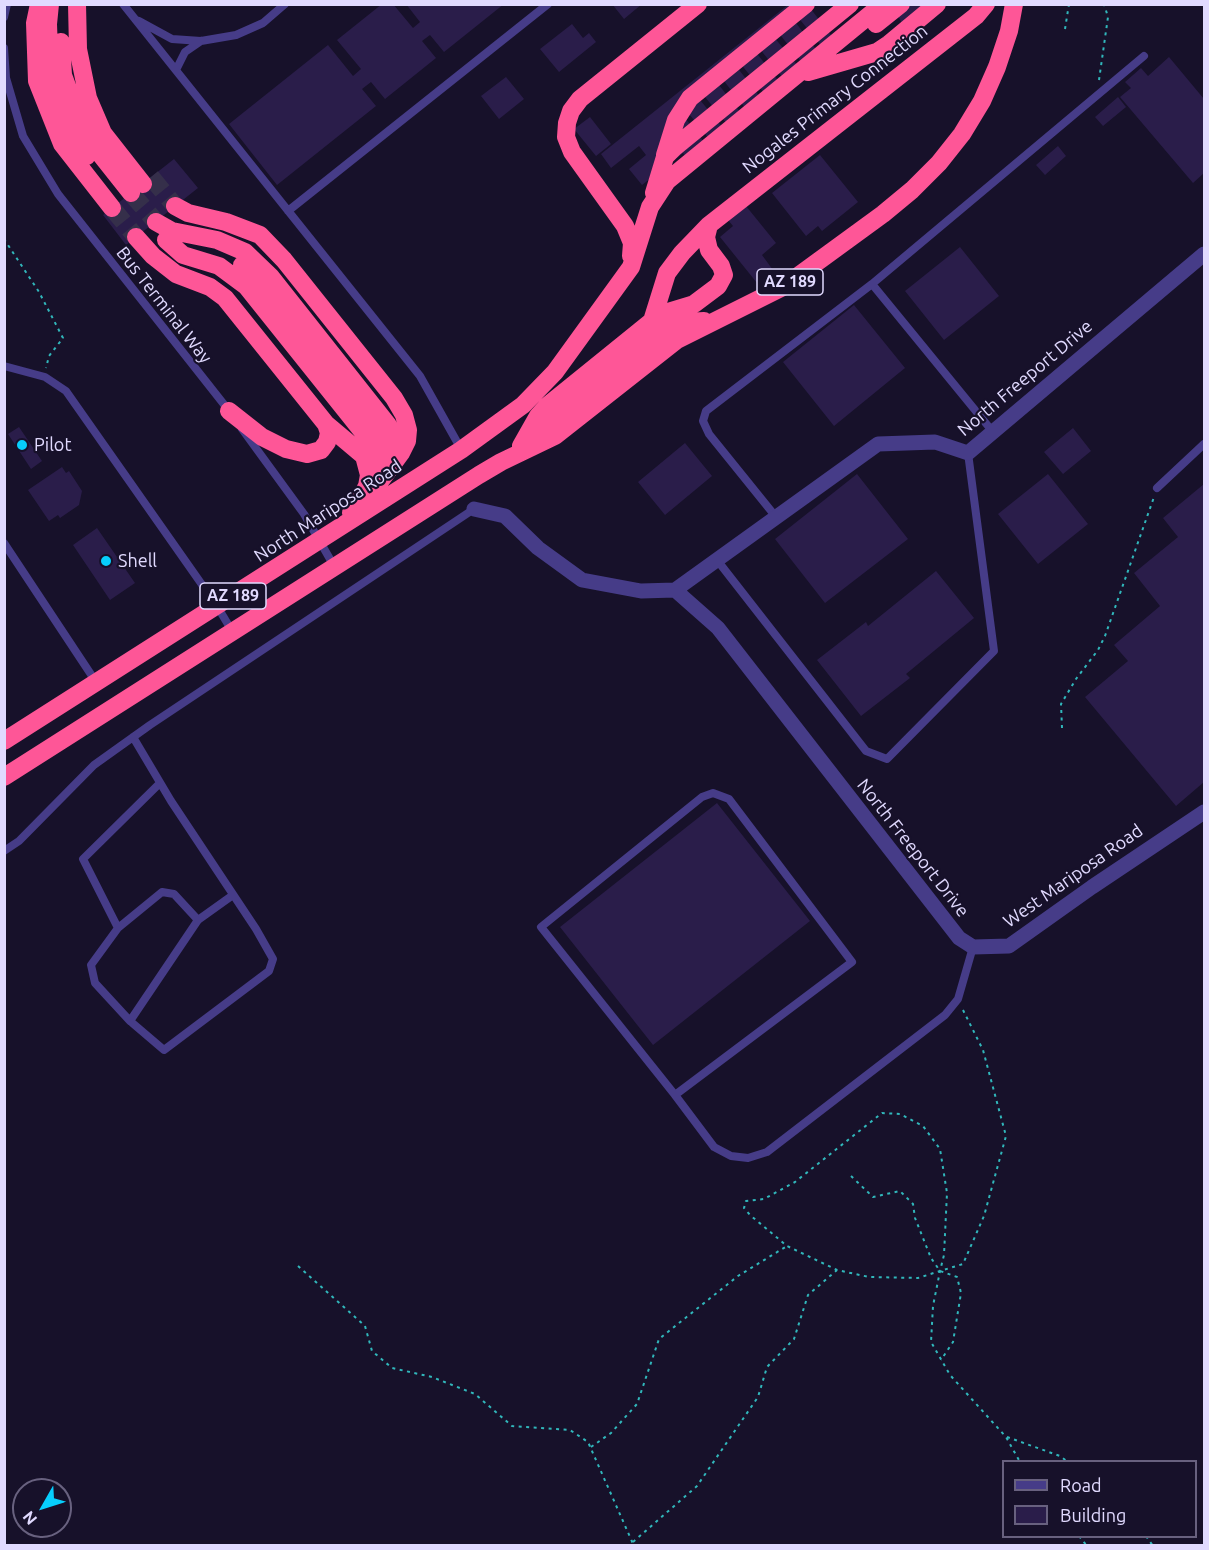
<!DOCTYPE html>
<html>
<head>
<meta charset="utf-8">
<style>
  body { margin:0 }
  #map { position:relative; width:1209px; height:1550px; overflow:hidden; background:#17112a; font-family:Ubuntu,sans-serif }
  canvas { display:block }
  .frame { position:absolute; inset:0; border:6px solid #e1daff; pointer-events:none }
  .legend { position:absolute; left:1002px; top:1460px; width:195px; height:78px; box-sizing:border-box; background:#17112a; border:2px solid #68617f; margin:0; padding:8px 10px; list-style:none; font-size:18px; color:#e1daff }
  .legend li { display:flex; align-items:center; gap:12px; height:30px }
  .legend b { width:30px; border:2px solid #68617f }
  .north { position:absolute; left:12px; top:1478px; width:60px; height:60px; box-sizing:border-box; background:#17112a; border:2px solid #68617f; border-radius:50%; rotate:231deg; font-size:16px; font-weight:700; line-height:24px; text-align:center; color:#e1daff }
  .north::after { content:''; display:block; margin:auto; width:21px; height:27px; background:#07cefd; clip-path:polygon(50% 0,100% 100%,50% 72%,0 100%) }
</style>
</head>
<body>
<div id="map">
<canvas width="1209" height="1550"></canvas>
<div class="frame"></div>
<ul class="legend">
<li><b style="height:8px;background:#463c88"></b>Road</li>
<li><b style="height:16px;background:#2a1d4a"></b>Building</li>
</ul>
<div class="north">N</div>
</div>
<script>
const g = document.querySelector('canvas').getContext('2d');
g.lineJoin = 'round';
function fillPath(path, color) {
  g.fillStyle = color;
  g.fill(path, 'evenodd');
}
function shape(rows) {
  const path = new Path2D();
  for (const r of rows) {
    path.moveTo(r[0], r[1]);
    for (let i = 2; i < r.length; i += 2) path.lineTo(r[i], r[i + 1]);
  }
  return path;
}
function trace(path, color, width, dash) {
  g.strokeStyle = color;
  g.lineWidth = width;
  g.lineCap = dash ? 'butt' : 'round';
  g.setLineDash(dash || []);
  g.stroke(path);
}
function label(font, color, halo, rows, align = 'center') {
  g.font = font + ' Ubuntu,sans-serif';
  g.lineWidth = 4.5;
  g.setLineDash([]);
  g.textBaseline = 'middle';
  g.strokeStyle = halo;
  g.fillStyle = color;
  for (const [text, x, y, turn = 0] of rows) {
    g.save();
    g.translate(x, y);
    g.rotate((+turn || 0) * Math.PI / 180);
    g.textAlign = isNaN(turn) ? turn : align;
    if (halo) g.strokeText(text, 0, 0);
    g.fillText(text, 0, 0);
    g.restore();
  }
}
fillPath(shape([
  [382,4,393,4,413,28,420,22,406,4,504,4,444,52,430,35,422,41,436,58,385,99,371,82,362,89,376,106,277,185,229,124,328,45,353,76,361,69,337,40],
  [612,4,642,4,624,19],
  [789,4,807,4,834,39,823,48,797,16,793,19,818,52,803,64,778,32,773,36,799,67,784,79,759,48,755,51,780,83,765,94,740,63,736,66,761,98,746,109,720,76,715,80,741,113,727,124,701,92,696,95,723,128,709,139,682,105,678,109,704,142,686,157,683,153,642,185,629,169,646,155,639,146,611,168,601,154],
  [892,4,904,12,912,4,926,4,909,37],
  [572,24,583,38,589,33,596,42,559,72,540,49],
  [1169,57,1204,99,1204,173,1193,183,1120,97,1131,88,1125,82,1141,68,1148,76],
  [506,77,524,99,499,119,481,96],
  [1118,97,1126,107,1103,126,1095,117],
  [590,117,611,144,596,156,574,129],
  [1058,146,1066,156,1045,175,1036,165],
  [820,155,858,202,822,231,818,226,806,236,772,193],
  [174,159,198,188,126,245,103,215],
  [746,206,776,243,762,255,773,270,757,283,720,237,733,226,728,220],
  [960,247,999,296,944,340,905,291],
  [854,305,905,368,834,426,783,362],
  [19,427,42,461,31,469,8,434],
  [1073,428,1091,451,1063,474,1044,452],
  [685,443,712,476,665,515,638,482],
  [62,467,66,473,69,471,82,491,79,505,60,518,58,515,49,521,28,490],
  [857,474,908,539,825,603,775,539],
  [1048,474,1088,524,1038,564,998,514],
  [1204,484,1204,782,1176,806,1085,697,1128,661,1114,645,1160,606,1134,573,1178,537,1163,518],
  [97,528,135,583,110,600,73,545],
  [936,571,974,618,906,674,910,678,861,716,817,660,866,622,868,626],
  [717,803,810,921,653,1045,560,927]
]), '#2a1d4a');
trace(shape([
  [151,177,175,206],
  [131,193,156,222],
  [112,208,136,237]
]), '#352f4a', 18, [18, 9]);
trace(shape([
  [1065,29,1069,4],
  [1099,80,1108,17,1104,4],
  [4,239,39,292,63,338,49,356,46,368],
  [1062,728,1061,704,1076,679,1098,650,1105,636,1154,497],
  [963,1010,983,1050,1006,1136,984,1216,963,1264,940,1271,918,1278,869,1277,837,1270,787,1246,750,1215,744,1208,746,1201,764,1199,795,1182,882,1113,900,1114,923,1126,940,1149,947,1193,944,1255,940,1271,933,1306,931,1342,950,1375,1006,1437,1020,1462],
  [851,1176,873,1197,900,1191,913,1204,915,1218,931,1258,940,1271,957,1277,961,1293,953,1342,941,1360],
  [298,1266,365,1326,372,1351,392,1368,432,1377,475,1394,512,1426,570,1430,588,1442,634,1546],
  [1007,1437,1060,1456,1068,1462],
  [591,1447,611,1433,637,1404,659,1339,738,1276,787,1246],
  [1079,1536,1087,1546],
  [1146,1536,1153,1546],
  [633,1542,697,1486,758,1397,767,1367,794,1339,808,1295,837,1270]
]), '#31b7bb', 2, [3, 4.5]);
trace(shape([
  [123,4,420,376,461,449],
  [4,17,7,4],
  [139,21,172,39,201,41,236,35,263,23,285,4],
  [4,48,6,78,23,136,58,194,230,412],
  [176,70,185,52,201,41],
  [288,211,548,4],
  [872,284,993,432],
  [4,366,45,377,66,391,217,606,232,631],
  [242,429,304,514,334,566],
  [1157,488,1204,444],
  [776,517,709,434,703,421,706,411,872,284,1144,56],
  [4,543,96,682],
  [717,560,866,751,887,759,994,651,968,453],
  [133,737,171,801,256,929,273,959,269,971,164,1050,130,1021,198,920],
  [160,783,83,859,118,928,162,892,174,894,198,920,233,895],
  [4,851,19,841,94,765,150,725,474,509],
  [118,928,91,965,95,983,130,1021],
  [675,1095,541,927,702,797,713,793,729,799,852,962,675,1095,714,1147,731,1156,748,1158,767,1152,945,1015,958,999,973,947]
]), '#463c88', 8);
trace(shape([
  [474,509,505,516,538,548,582,580,641,591,675,590,878,444,935,442,968,453,1204,254],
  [675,590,718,628,959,938,973,947,1009,946,1092,887,1204,812]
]), '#463c88', 15);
trace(shape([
  [39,4,35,23,37,81,62,144,112,208],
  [50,4,48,24,50,78,73,138,87,156],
  [77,4,78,49,88,98,103,133,143,184],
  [876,24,901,4],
  [61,42,63,75,85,135,131,193],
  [808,72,877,52,889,44,937,4],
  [665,155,676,120,690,98,806,4],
  [654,193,665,157,675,147,850,4],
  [175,206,188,213,226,222,260,235,284,260,394,398,404,415,408,430,407,441,401,453,376,487,351,513],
  [156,222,172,231,217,240,245,252,271,277,388,425,393,441,391,450,381,466],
  [136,237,153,256,176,274,210,287,225,298,326,424,364,456,369,475,367,486,361,497],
  [166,240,183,255,219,266,246,286,362,431,369,442,376,462],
  [631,256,632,243,625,226,572,152,566,137,567,123,571,111,580,99,698,4],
  [242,265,258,281,369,420,381,440,383,455],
  [652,321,667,273,682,253,709,225],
  [229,411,262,437,286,449,307,454,321,450,327,442,329,433,326,424],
  [531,438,666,329,687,322,704,321],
  [521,446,538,416,547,406,652,321,661,314,694,304,718,286,724,275,721,266,709,250,706,237,709,225,976,16,986,4],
  [4,741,461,450,523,405,555,372,631,267,650,207,667,181,883,4],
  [4,777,479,475,501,462,555,436,677,340,783,287,883,214,912,190,939,163,962,134,982,101,997,67,1009,31,1014,4]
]), '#fe5697', 18);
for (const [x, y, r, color] of [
  [22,445,6,"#07cefd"],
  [106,561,6,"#07cefd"]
]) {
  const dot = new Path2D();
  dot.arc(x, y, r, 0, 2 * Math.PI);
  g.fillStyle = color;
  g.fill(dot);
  trace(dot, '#17112a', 2);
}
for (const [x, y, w] of [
  [790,282,66],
  [233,596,66]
]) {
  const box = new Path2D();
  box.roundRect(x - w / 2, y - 13, w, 26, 4.5);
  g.fillStyle = '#17112a';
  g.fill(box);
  trace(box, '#e1daff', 1.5);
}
label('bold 16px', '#e1daff', null, [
  ["AZ 189",790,282],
  ["AZ 189",233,596]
]);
label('18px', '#e1daff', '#17112a', [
  ["Nogales Primary Connection",835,99,-38],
  ["Bus Terminal Way",164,305,52],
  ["North Freeport Drive",1025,378,-40],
  ["North Mariposa Road",328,511,-33],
  ["North Freeport Drive",913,848,52],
  ["West Mariposa Road",1073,876,-35]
]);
label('18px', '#e1daff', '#17112a', [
  ["Pilot",34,445],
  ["Shell",118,561]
], 'left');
</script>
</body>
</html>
